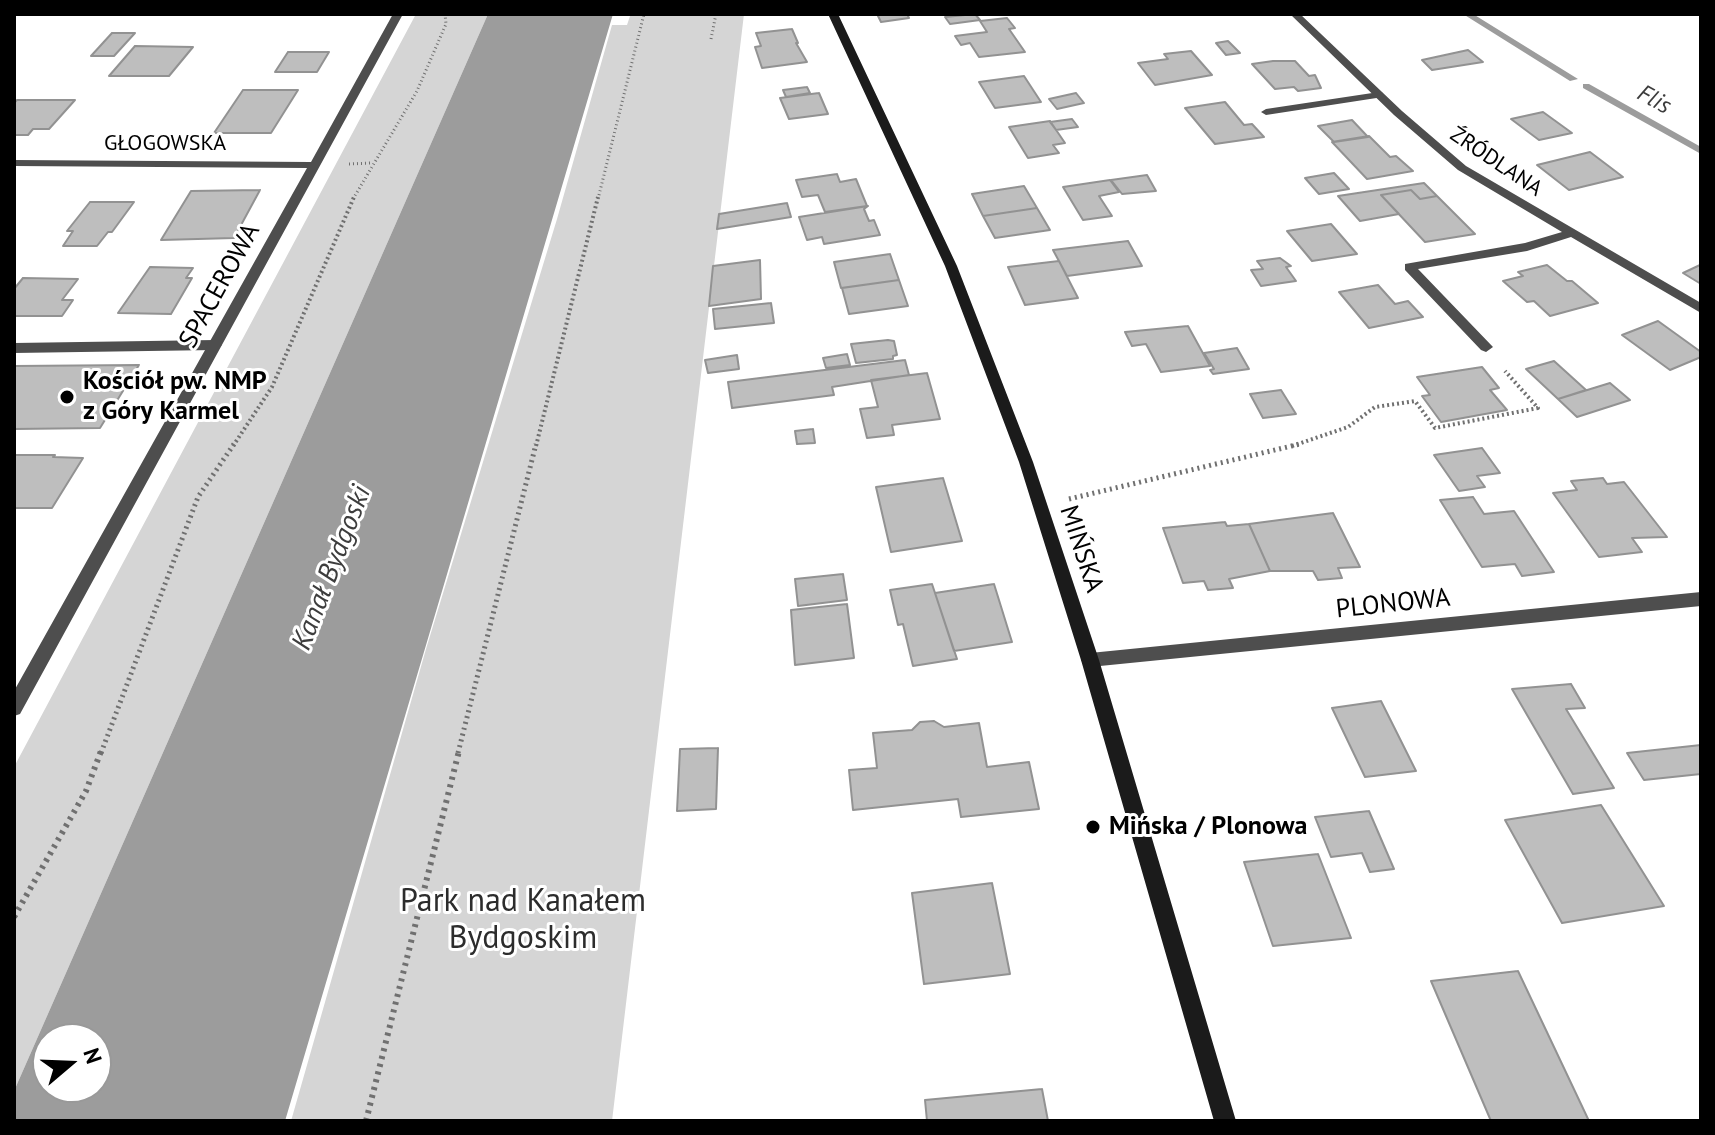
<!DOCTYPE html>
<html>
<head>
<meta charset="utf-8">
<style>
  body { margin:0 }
  #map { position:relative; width:1715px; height:1135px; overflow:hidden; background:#fff; font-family:"PT Sans",sans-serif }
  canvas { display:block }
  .frame { position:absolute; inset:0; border:16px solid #000; pointer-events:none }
  .north { position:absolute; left:32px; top:1023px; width:80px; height:80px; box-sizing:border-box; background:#fff; border:2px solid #999; border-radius:50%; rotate:71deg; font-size:22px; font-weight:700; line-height:32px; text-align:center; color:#000 }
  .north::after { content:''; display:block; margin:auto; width:28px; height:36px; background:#000; clip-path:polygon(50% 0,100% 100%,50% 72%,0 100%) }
</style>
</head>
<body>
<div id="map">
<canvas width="1715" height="1135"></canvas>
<div class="frame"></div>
<div class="north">N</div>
</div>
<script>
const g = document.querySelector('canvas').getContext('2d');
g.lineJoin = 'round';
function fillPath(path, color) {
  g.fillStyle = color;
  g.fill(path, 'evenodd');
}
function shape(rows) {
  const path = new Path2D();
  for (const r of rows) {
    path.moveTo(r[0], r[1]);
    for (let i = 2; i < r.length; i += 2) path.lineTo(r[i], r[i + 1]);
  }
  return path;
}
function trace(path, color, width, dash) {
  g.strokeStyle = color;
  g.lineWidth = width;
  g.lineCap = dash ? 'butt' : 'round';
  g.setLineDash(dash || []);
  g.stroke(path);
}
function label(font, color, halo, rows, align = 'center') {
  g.font = font + ' "PT Sans",sans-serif';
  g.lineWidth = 6;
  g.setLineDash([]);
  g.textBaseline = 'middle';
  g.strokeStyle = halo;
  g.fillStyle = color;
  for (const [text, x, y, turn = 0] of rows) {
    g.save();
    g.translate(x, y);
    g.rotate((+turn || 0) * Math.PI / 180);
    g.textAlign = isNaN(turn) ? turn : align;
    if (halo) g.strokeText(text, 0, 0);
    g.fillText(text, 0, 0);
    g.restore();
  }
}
fillPath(shape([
  [416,14,488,14,14,1091,14,767],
  [616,14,744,14,612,1121,291,1121,426,649,557,219,612,25,627,25,630,16]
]), '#d5d5d5');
fillPath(shape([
  [488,14,613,14,285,1121,14,1121,14,1091],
  [48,1039,96,1039,96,1087,48,1087]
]), '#9c9c9c');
fillPath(shape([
  [1463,14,1473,14,1578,79,1570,81,1463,14],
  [1583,84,1589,84,1701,147,1701,154,1583,88,1583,84]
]), '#9c9c9c');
const building = shape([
  [877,14,907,14,909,18,881,22,877,14],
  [975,14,980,20,950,24,945,17,975,14],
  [1007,18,1015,28,1009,29,1025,52,979,57,970,43,961,45,955,36,987,32,980,21,1007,18],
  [792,29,798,43,796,43,807,62,762,68,755,47,761,46,756,33,792,29],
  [112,33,135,33,114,56,91,56,112,33],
  [1228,41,1240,53,1226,55,1216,43,1228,41],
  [135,46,193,47,169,76,109,76,135,46],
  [1468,50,1483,62,1432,70,1422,60,1468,50],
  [1191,51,1212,75,1155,85,1138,63,1168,59,1164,54,1191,51],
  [288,52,329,52,317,72,275,72,288,52],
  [1273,61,1295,61,1309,76,1315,75,1321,88,1298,91,1294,87,1275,89,1252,64,1273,61],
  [1024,76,1041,102,995,108,979,82,1024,76],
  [807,87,810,93,786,97,783,90,807,87],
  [243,90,298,90,271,133,214,133,243,90],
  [819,93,828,114,789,119,780,98,819,93],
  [1076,93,1084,103,1057,109,1049,99,1076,93],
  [17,100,75,100,49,129,33,129,28,135,14,135,14,103,17,100],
  [1225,102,1244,125,1252,124,1264,137,1215,144,1185,108,1225,102],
  [1543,112,1572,133,1539,140,1511,119,1543,112],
  [1072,119,1078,127,1056,130,1050,122,1072,119],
  [1352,120,1368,137,1334,142,1318,126,1352,120],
  [1050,121,1065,143,1053,145,1059,153,1028,158,1009,127,1050,121],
  [1369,136,1390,157,1396,156,1413,171,1367,179,1332,142,1369,136],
  [1590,152,1623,177,1569,190,1537,165,1590,152],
  [1334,173,1349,189,1319,194,1305,178,1334,173],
  [837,174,840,182,856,179,867,206,825,212,818,195,802,197,796,180,837,174],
  [1147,175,1156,191,1122,194,1111,180,1147,175],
  [1110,180,1119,192,1099,196,1112,216,1083,220,1063,187,1110,180],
  [1424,183,1437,196,1420,199,1411,190,1381,195,1399,214,1360,221,1338,196,1424,183],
  [1024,186,1037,208,983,216,972,194,1024,186],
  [260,190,234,238,161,240,191,191,260,190],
  [1411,190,1420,199,1437,196,1475,234,1425,242,1381,195,1411,190],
  [90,202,134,202,112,232,108,232,97,246,63,246,73,231,67,231,90,202],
  [787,203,791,217,717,229,719,214,787,203],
  [868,206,864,209,869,221,874,220,880,235,824,244,822,237,807,240,799,217,868,206],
  [1037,208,1050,230,995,238,983,216,1037,208],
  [1331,224,1357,254,1312,261,1287,231,1331,224],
  [1128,241,1142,266,1067,276,1053,250,1128,241],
  [890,254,899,280,841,288,834,262,890,254],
  [1280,258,1291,266,1286,267,1296,281,1261,286,1251,270,1263,269,1257,261,1280,258],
  [760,260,761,299,709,306,713,266,760,260],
  [1059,261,1078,298,1025,305,1008,267,1059,261],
  [1547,265,1567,281,1572,281,1598,303,1550,316,1534,301,1527,302,1503,281,1523,276,1518,272,1547,265],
  [1700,265,1701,266,1701,284,1683,273,1700,265],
  [150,267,193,268,186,278,192,278,171,314,118,313,150,267],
  [23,278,78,279,62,300,73,300,62,316,14,316,14,289,23,278],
  [899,280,908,306,849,314,842,288,899,280],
  [1378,285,1395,304,1408,301,1423,317,1369,328,1339,292,1378,285],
  [771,303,774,323,715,329,713,309,771,303],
  [1658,321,1701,352,1701,357,1670,370,1622,335,1658,321],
  [1188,326,1210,366,1161,372,1146,344,1132,346,1125,332,1188,326],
  [888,340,894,341,897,355,893,356,893,359,856,363,851,344,888,340],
  [1237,348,1249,369,1213,374,1210,370,1214,369,1204,353,1237,348],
  [847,354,850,365,826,368,823,358,847,354],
  [737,355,739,369,708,373,705,360,737,355],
  [905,360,909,375,832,387,834,395,732,408,728,382,905,360],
  [1554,361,1586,390,1558,399,1526,369,1554,361],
  [139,365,100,428,14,429,14,366,139,365],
  [1482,367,1499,388,1490,390,1507,410,1441,422,1422,396,1430,395,1417,377,1482,367],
  [927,373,940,419,892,425,894,435,867,438,860,409,878,407,871,380,927,373],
  [1610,383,1630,400,1577,417,1558,399,1610,383],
  [1281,390,1296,414,1263,418,1250,394,1281,390],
  [813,429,815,443,797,444,795,431,813,429],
  [1482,448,1500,473,1477,476,1485,487,1459,491,1434,455,1482,448],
  [14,455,55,455,53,457,83,458,52,508,14,508,14,455],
  [943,478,962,541,891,552,876,487,943,478],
  [1603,478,1607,484,1624,482,1667,537,1632,538,1642,552,1599,557,1553,493,1577,490,1571,481,1603,478],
  [1473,497,1484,514,1514,511,1554,572,1522,576,1515,564,1482,567,1440,500,1473,497],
  [1333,513,1360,567,1338,568,1342,578,1318,580,1313,571,1270,571,1249,524,1333,513],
  [1225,522,1227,526,1249,524,1270,571,1229,579,1233,588,1208,590,1204,581,1183,583,1163,528,1225,522],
  [843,574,847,600,798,606,795,579,843,574],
  [932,584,957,659,913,666,903,624,898,625,890,590,932,584],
  [994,584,1012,642,954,651,935,593,994,584],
  [847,604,854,658,795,665,791,610,847,604],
  [1571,684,1585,708,1566,709,1614,788,1573,794,1512,689,1571,684],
  [1381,701,1416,771,1365,777,1332,708,1381,701],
  [934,721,944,727,979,723,987,767,1029,762,1039,809,961,817,958,799,853,810,849,770,877,768,873,733,912,730,920,722,934,721],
  [1701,745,1701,774,1644,780,1627,753,1701,745],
  [718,748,716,809,677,811,680,749,718,748],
  [1601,805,1664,906,1562,923,1505,820,1601,805],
  [1369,811,1394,869,1370,872,1362,853,1331,857,1315,817,1369,811],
  [1318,854,1351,938,1273,946,1244,862,1318,854],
  [992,883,1010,974,924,984,912,893,992,883],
  [1518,971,1589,1121,1491,1121,1431,981,1518,971],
  [1042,1089,1048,1121,927,1121,925,1100,1042,1089]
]);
fillPath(building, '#bebebe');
trace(building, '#929292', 2);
trace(shape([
  [711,39,716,14],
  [349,164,371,163],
  [353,199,417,91,446,24,445,14],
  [598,199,644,14]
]), '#707070', 3, [1, 3]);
trace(shape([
  [233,446,272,387,354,197],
  [536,446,598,197],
  [1292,446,1348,427,1375,407,1415,401,1435,428,1538,408,1505,371]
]), '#707070', 4, [2, 3]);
trace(shape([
  [1069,499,1300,444],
  [101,753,198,497,234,444],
  [458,753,536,444]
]), '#707070', 5, [2, 4]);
trace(shape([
  [14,917,86,791,101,751],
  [366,1121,459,751]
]), '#707070', 6, [3, 5]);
fillPath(shape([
  [1379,92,1383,93,1383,97,1266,115,1261,112,1266,109,1379,92],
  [215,340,222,345,215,350,14,353,14,343,215,340]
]), '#4e4e4e');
fillPath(shape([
  [393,14,403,14,20,714,14,716,14,691,307,168,14,166,14,160,311,162,393,14],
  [1290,14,1300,14,1402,111,1466,166,1701,303,1701,313,1571,237,1527,251,1418,269,1493,347,1486,352,1481,350,1405,270,1405,264,1525,243,1562,232,1458,170,1394,115,1290,14],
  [1701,592,1701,606,1090,667,1084,665,1081,660,1084,655,1090,653,1701,592]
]), '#4e4e4e');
fillPath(shape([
  [828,14,838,14,957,266,1033,462,1099,660,1236,1121,1214,1121,1081,660,1019,462,945,266,828,14]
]), '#1b1b1b');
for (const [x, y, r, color] of [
  [67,397,8,"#000"],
  [1093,827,8,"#000"]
]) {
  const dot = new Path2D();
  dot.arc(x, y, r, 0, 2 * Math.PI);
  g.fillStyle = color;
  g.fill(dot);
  trace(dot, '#fff', 3);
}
label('22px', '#000', '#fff', [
  ["GŁOGOWSKA",165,144],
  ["ŹRÓDLANA",1496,162,34]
]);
label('italic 24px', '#3d3d3d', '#fff', [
  ["Flis",1654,100,29]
]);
label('26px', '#000', '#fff', [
  ["SPACEROWA",220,286,-61],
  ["MIŃSKA",1081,549,72],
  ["PLONOWA",1393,604,-6]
]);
label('bold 26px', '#000', '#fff', [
  ["Kościół pw. NMP",83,382],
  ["z Góry Karmel",83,412],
  ["Mińska / Plonowa",1109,827]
], 'left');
label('italic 28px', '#3d3d3d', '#fff', [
  ["Kanał Bydgoski",332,568,-69]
]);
label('32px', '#2c2c2c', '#fff', [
  ["Park nad Kanałem",523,902],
  ["Bydgoskim",523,939]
]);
</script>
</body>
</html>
